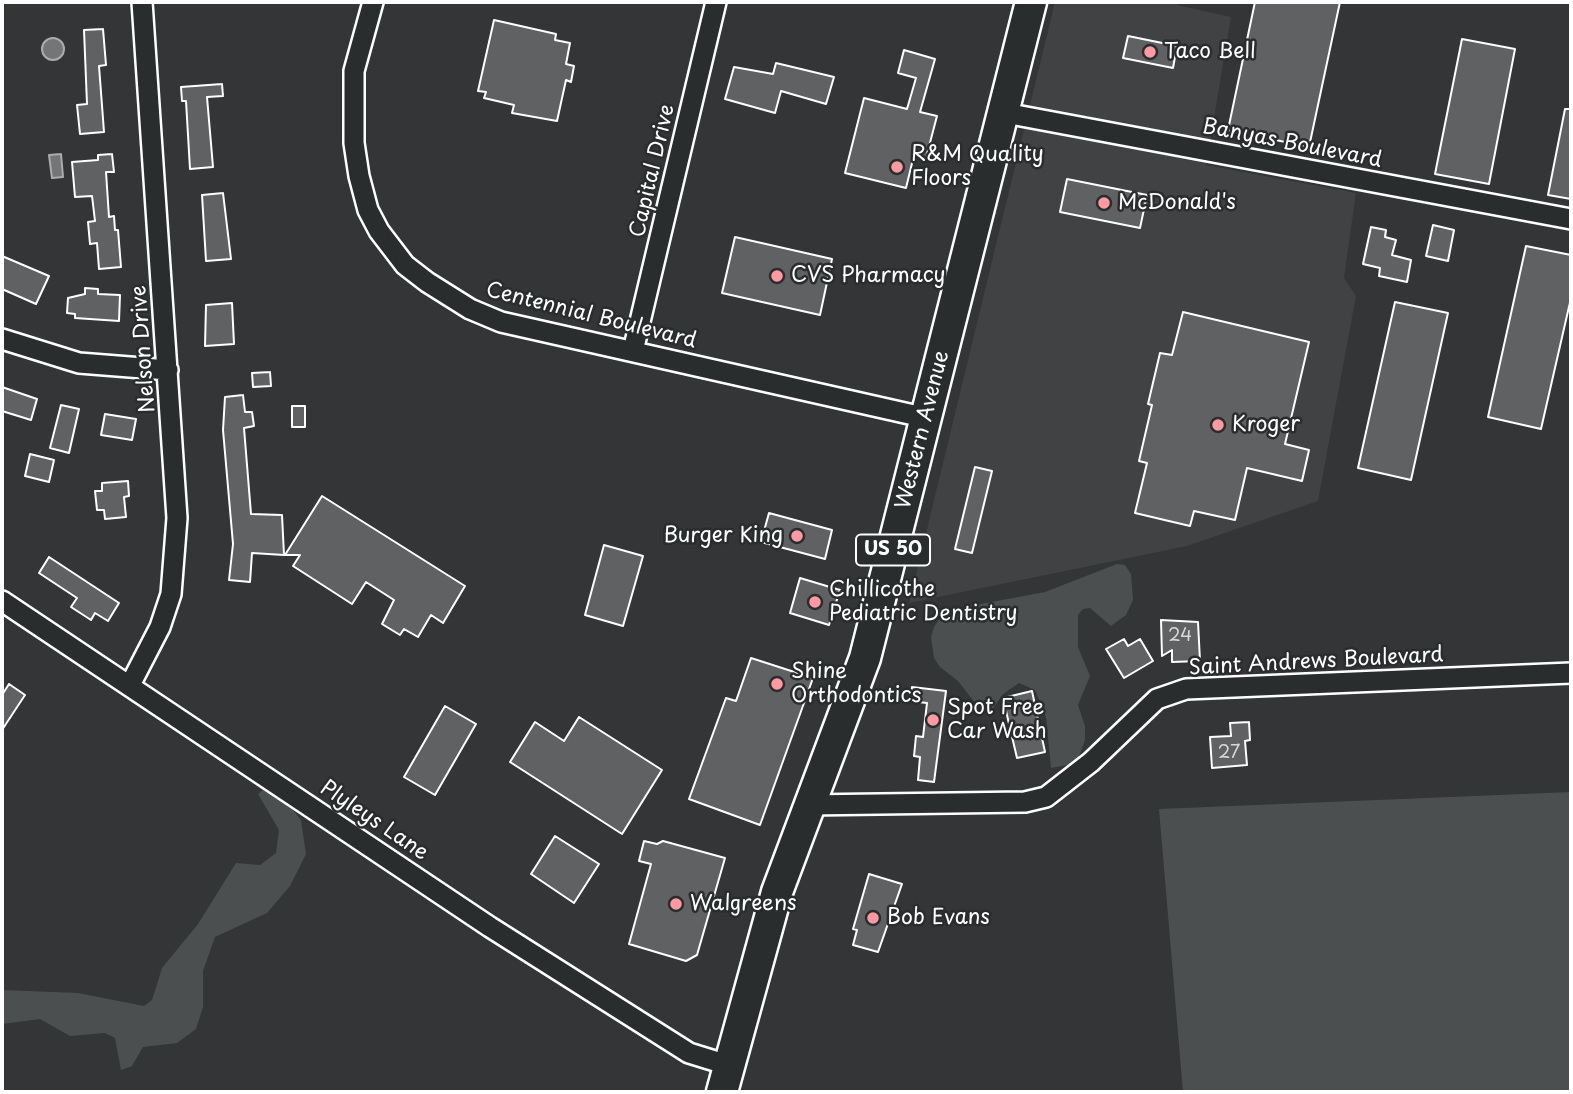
<!DOCTYPE html>
<html>
<head>
<meta charset="utf-8">
<style>
  body { margin:0 }
  #map { position:relative; width:1573px; height:1094px; overflow:hidden; background:#333536; font-family:"Playpen Sans",sans-serif }
  canvas { display:block }
  .frame { position:absolute; inset:0; border:4px solid #fff; pointer-events:none }
</style>
</head>
<body>
<div id="map">
<canvas width="1573" height="1094"></canvas>
<div class="frame"></div>
</div>
<script>
const g = document.querySelector('canvas').getContext('2d');
g.lineJoin = 'round';
function fillPath(path, color) {
  g.fillStyle = color;
  g.fill(path, 'evenodd');
}
function shape(rows) {
  const path = new Path2D();
  for (const r of rows) {
    if (r.length === 3) {
      path.moveTo(r[0] + r[2], r[1]);
      path.arc(r[0], r[1], r[2], 0, 2 * Math.PI);
      continue;
    }
    path.moveTo(r[0], r[1]);
    for (let i = 2; i < r.length; i += 2) path.lineTo(r[i], r[i + 1]);
  }
  return path;
}
function trace(path, color, width, dash) {
  g.strokeStyle = color;
  g.lineWidth = width;
  g.lineCap = dash ? 'butt' : 'round';
  g.setLineDash(dash || []);
  g.stroke(path);
}
function label(font, color, halo, rows, align = 'center') {
  g.font = font + ' "Playpen Sans",sans-serif';
  g.lineWidth = 5;
  g.setLineDash([]);
  g.textBaseline = 'middle';
  g.strokeStyle = halo;
  g.fillStyle = color;
  for (const [text, x, y, turn = 0] of rows) {
    g.save();
    g.translate(x, y);
    g.rotate((+turn || 0) * Math.PI / 180);
    g.textAlign = isNaN(turn) ? turn : align;
    if (halo) g.strokeText(text, 0, 0);
    g.fillText(text, 0, 0);
    g.restore();
  }
}
fillPath(shape([
  [1055,2,1177,2,1177,5,1231,17,1206,165,1356,193,1344,278,1356,296,1318,501,1187,546,909,603]
]), '#404243');
fillPath(shape([
  [1117,564,1125,565,1131,574,1133,600,1126,615,1111,626,1090,608,1083,609,1078,615,1078,647,1090,676,1078,705,1085,726,1085,740,1078,759,1072,764,1051,768,1046,717,1035,690,1019,683,1003,694,992,710,982,712,958,681,940,667,934,658,931,637,934,627,940,618,970,606,1045,592],
  [271,783,301,820,306,854,290,886,267,913,215,937,203,971,203,1007,196,1029,177,1043,143,1047,132,1066,121,1070,115,1038,105,1033,70,1036,40,1019,2,1024,2,990,78,993,144,1006,152,1000,162,968,198,924,236,863,260,865,276,853,279,830,258,794],
  [1571,792,1571,1092,1183,1092,1159,809]
]), '#4c4f50');
const water = shape([
  [53,49,11],
  [61,154,63,177,52,178,49,155,61,154]
]);
fillPath(water, '#737576');
trace(water, '#abacad', 2);
const building = shape([
  [1255,2,1340,2,1309,147,1228,130,1255,2],
  [494,20,556,34,555,40,570,43,566,64,574,66,571,82,566,80,557,121,512,113,514,105,484,98,486,92,478,91,494,20],
  [103,29,106,65,99,66,104,132,80,134,77,105,87,104,84,30,103,29],
  [1128,36,1177,46,1173,68,1123,58,1128,36],
  [1462,39,1515,49,1489,184,1435,174,1462,39],
  [904,50,935,59,920,112,937,116,926,158,914,155,906,188,845,173,864,98,907,109,916,78,898,73,904,50],
  [776,63,834,77,826,104,781,91,775,113,725,99,734,67,773,74,776,63],
  [222,84,223,96,207,97,213,167,190,169,186,101,182,101,181,87,222,84],
  [1565,109,1571,109,1571,199,1548,195,1565,109],
  [112,154,114,172,106,172,109,217,114,216,115,230,118,230,121,267,99,269,97,243,90,244,88,222,95,221,92,196,75,197,72,162,98,160,98,155,112,154],
  [1067,179,1147,195,1140,228,1060,212,1067,179],
  [223,193,231,259,206,261,202,195,223,193],
  [1433,225,1454,230,1448,261,1426,256,1433,225],
  [1371,227,1386,230,1385,237,1396,240,1392,255,1411,260,1407,282,1379,276,1380,268,1363,264,1371,227],
  [735,237,832,259,820,315,722,293,735,237],
  [1526,246,1571,255,1571,298,1541,429,1488,417,1526,246],
  [2,256,49,276,36,304,2,289,2,256],
  [85,288,98,289,98,294,120,295,119,321,75,318,75,314,67,313,68,298,85,294,85,288],
  [1395,302,1448,313,1411,480,1358,468,1395,302],
  [232,303,234,344,205,346,206,305,232,303],
  [1183,312,1309,342,1285,444,1309,450,1302,481,1247,468,1235,520,1194,511,1190,526,1135,513,1147,463,1139,461,1152,405,1148,404,1160,353,1172,355,1183,312],
  [270,372,271,386,253,387,252,373,270,372],
  [2,387,37,399,31,420,2,411,2,387],
  [243,395,245,412,252,412,254,426,244,428,251,514,282,515,284,555,252,553,250,582,229,580,233,544,223,430,225,397,243,395],
  [61,405,79,409,69,453,50,448,61,405],
  [292,406,305,406,305,427,292,427,292,406],
  [105,414,136,419,132,440,101,435,105,414],
  [30,454,54,460,49,482,25,476,30,454],
  [975,467,992,471,972,553,955,549,975,467],
  [128,481,129,496,124,497,126,517,105,519,104,510,97,510,95,491,102,491,102,483,128,481],
  [322,496,465,586,443,623,431,615,418,637,404,629,400,635,382,624,394,600,366,582,352,604,293,566,300,555,285,555,322,496],
  [769,513,832,530,825,559,761,542,769,513],
  [604,545,643,556,623,626,585,615,604,545],
  [49,557,119,603,108,621,95,613,91,620,71,607,77,598,39,573,49,557],
  [800,578,840,590,829,625,790,613,800,578],
  [1161,620,1198,622,1200,661,1172,662,1172,650,1162,656,1161,620],
  [1124,639,1128,646,1140,639,1153,661,1124,678,1106,649,1124,639],
  [751,658,813,678,760,825,689,799,726,698,736,701,751,658],
  [9,684,25,695,2,730,2,695,9,684],
  [912,687,946,691,934,782,918,780,920,757,914,756,916,736,923,737,927,703,910,701,912,687],
  [1032,691,1045,752,1017,758,1003,698,1032,691],
  [445,706,476,724,435,795,404,777,445,706],
  [579,717,662,770,622,834,510,762,535,722,564,741,579,717],
  [1249,722,1250,740,1245,741,1247,765,1212,768,1210,737,1231,736,1230,723,1249,722],
  [555,836,599,864,574,903,531,874,555,836],
  [644,841,657,844,663,841,725,858,697,955,686,961,629,944,651,864,639,861,644,841],
  [869,874,902,884,878,952,853,945,857,930,853,929,869,874]
]);
fillPath(building, '#5f6162');
trace(building, '#fff', 2);
const minor = shape([
  [373,2,354,71,354,143,359,176,368,210,379,231,405,265,427,282,470,309,501,322,927,418],
  [1005,113,1571,219],
  [2,339,79,363,168,370],
  [633,351,716,2],
  [2,601,490,927,689,1053,728,1065],
  [130,685,160,627,171,594,177,518,142,2],
  [807,805,1025,802,1046,797,1091,762,1157,699,1186,689,1571,673]
]);
const primary = shape([
  [722,1092,777,892,865,658,1031,2]
]);
trace(minor, '#fff', 24);
trace(primary, '#fff', 35);
trace(minor, '#2a2d2e', 19);
trace(primary, '#2a2d2e', 30);
for (const [x, y, r, color] of [
  [1150,52,7,"#ff9aa2"],
  [897,167,7,"#ff9aa2"],
  [1104,203,7,"#ff9aa2"],
  [777,276,7,"#ff9aa2"],
  [1218,425,7,"#ff9aa2"],
  [797,536,7,"#ff9aa2"],
  [815,602,7,"#ff9aa2"],
  [777,684,7,"#ff9aa2"],
  [933,720,7,"#ff9aa2"],
  [676,904,7,"#ff9aa2"],
  [873,918,7,"#ff9aa2"]
]) {
  const dot = new Path2D();
  dot.arc(x, y, r, 0, 2 * Math.PI);
  g.fillStyle = color;
  g.fill(dot);
  trace(dot, '#2a2d2e', 2.5);
}
label('18px', '#d7d8d8', null, [
  ["24",1180,636],
  ["27",1229,753]
]);
for (const [x, y, w] of [
  [893,550,74]
]) {
  const box = new Path2D();
  box.roundRect(x - w / 2, y - 15.5, w, 31, 5);
  g.fillStyle = '#2a2d2e';
  g.fill(box);
  trace(box, '#fff', 2);
}
label('bold 19px', '#fff', null, [
  ["US 50",893,550]
]);
label('21px', '#fff', '#2a2d2e', [
  ["Taco Bell",1164,52],
  ["R&M Quality",911,155],
  ["Floors",911,179],
  ["McDonald's",1118,203],
  ["CVS Pharmacy",791,276],
  ["Kroger",1232,425],
  ["Burger King",783,536,"right"],
  ["Chillicothe",829,590],
  ["Pediatric Dentistry",829,614],
  ["Shine",791,672],
  ["Orthodontics",791,696],
  ["Spot Free",947,708],
  ["Car Wash",947,732],
  ["Walgreens",690,904],
  ["Bob Evans",887,918]
], 'left');
label('21px', '#fff', '#2a2d2e', [
  ["Banyas Boulevard",1292,144,11],
  ["Capital Drive",653,171,-77],
  ["Centennial Boulevard",591,316,14],
  ["Nelson Drive",144,349,-94],
  ["Western Avenue",923,430,-76],
  ["Saint Andrews Boulevard",1316,662,-3],
  ["Plyleys Lane",374,821,34]
]);
</script>
</body>
</html>
